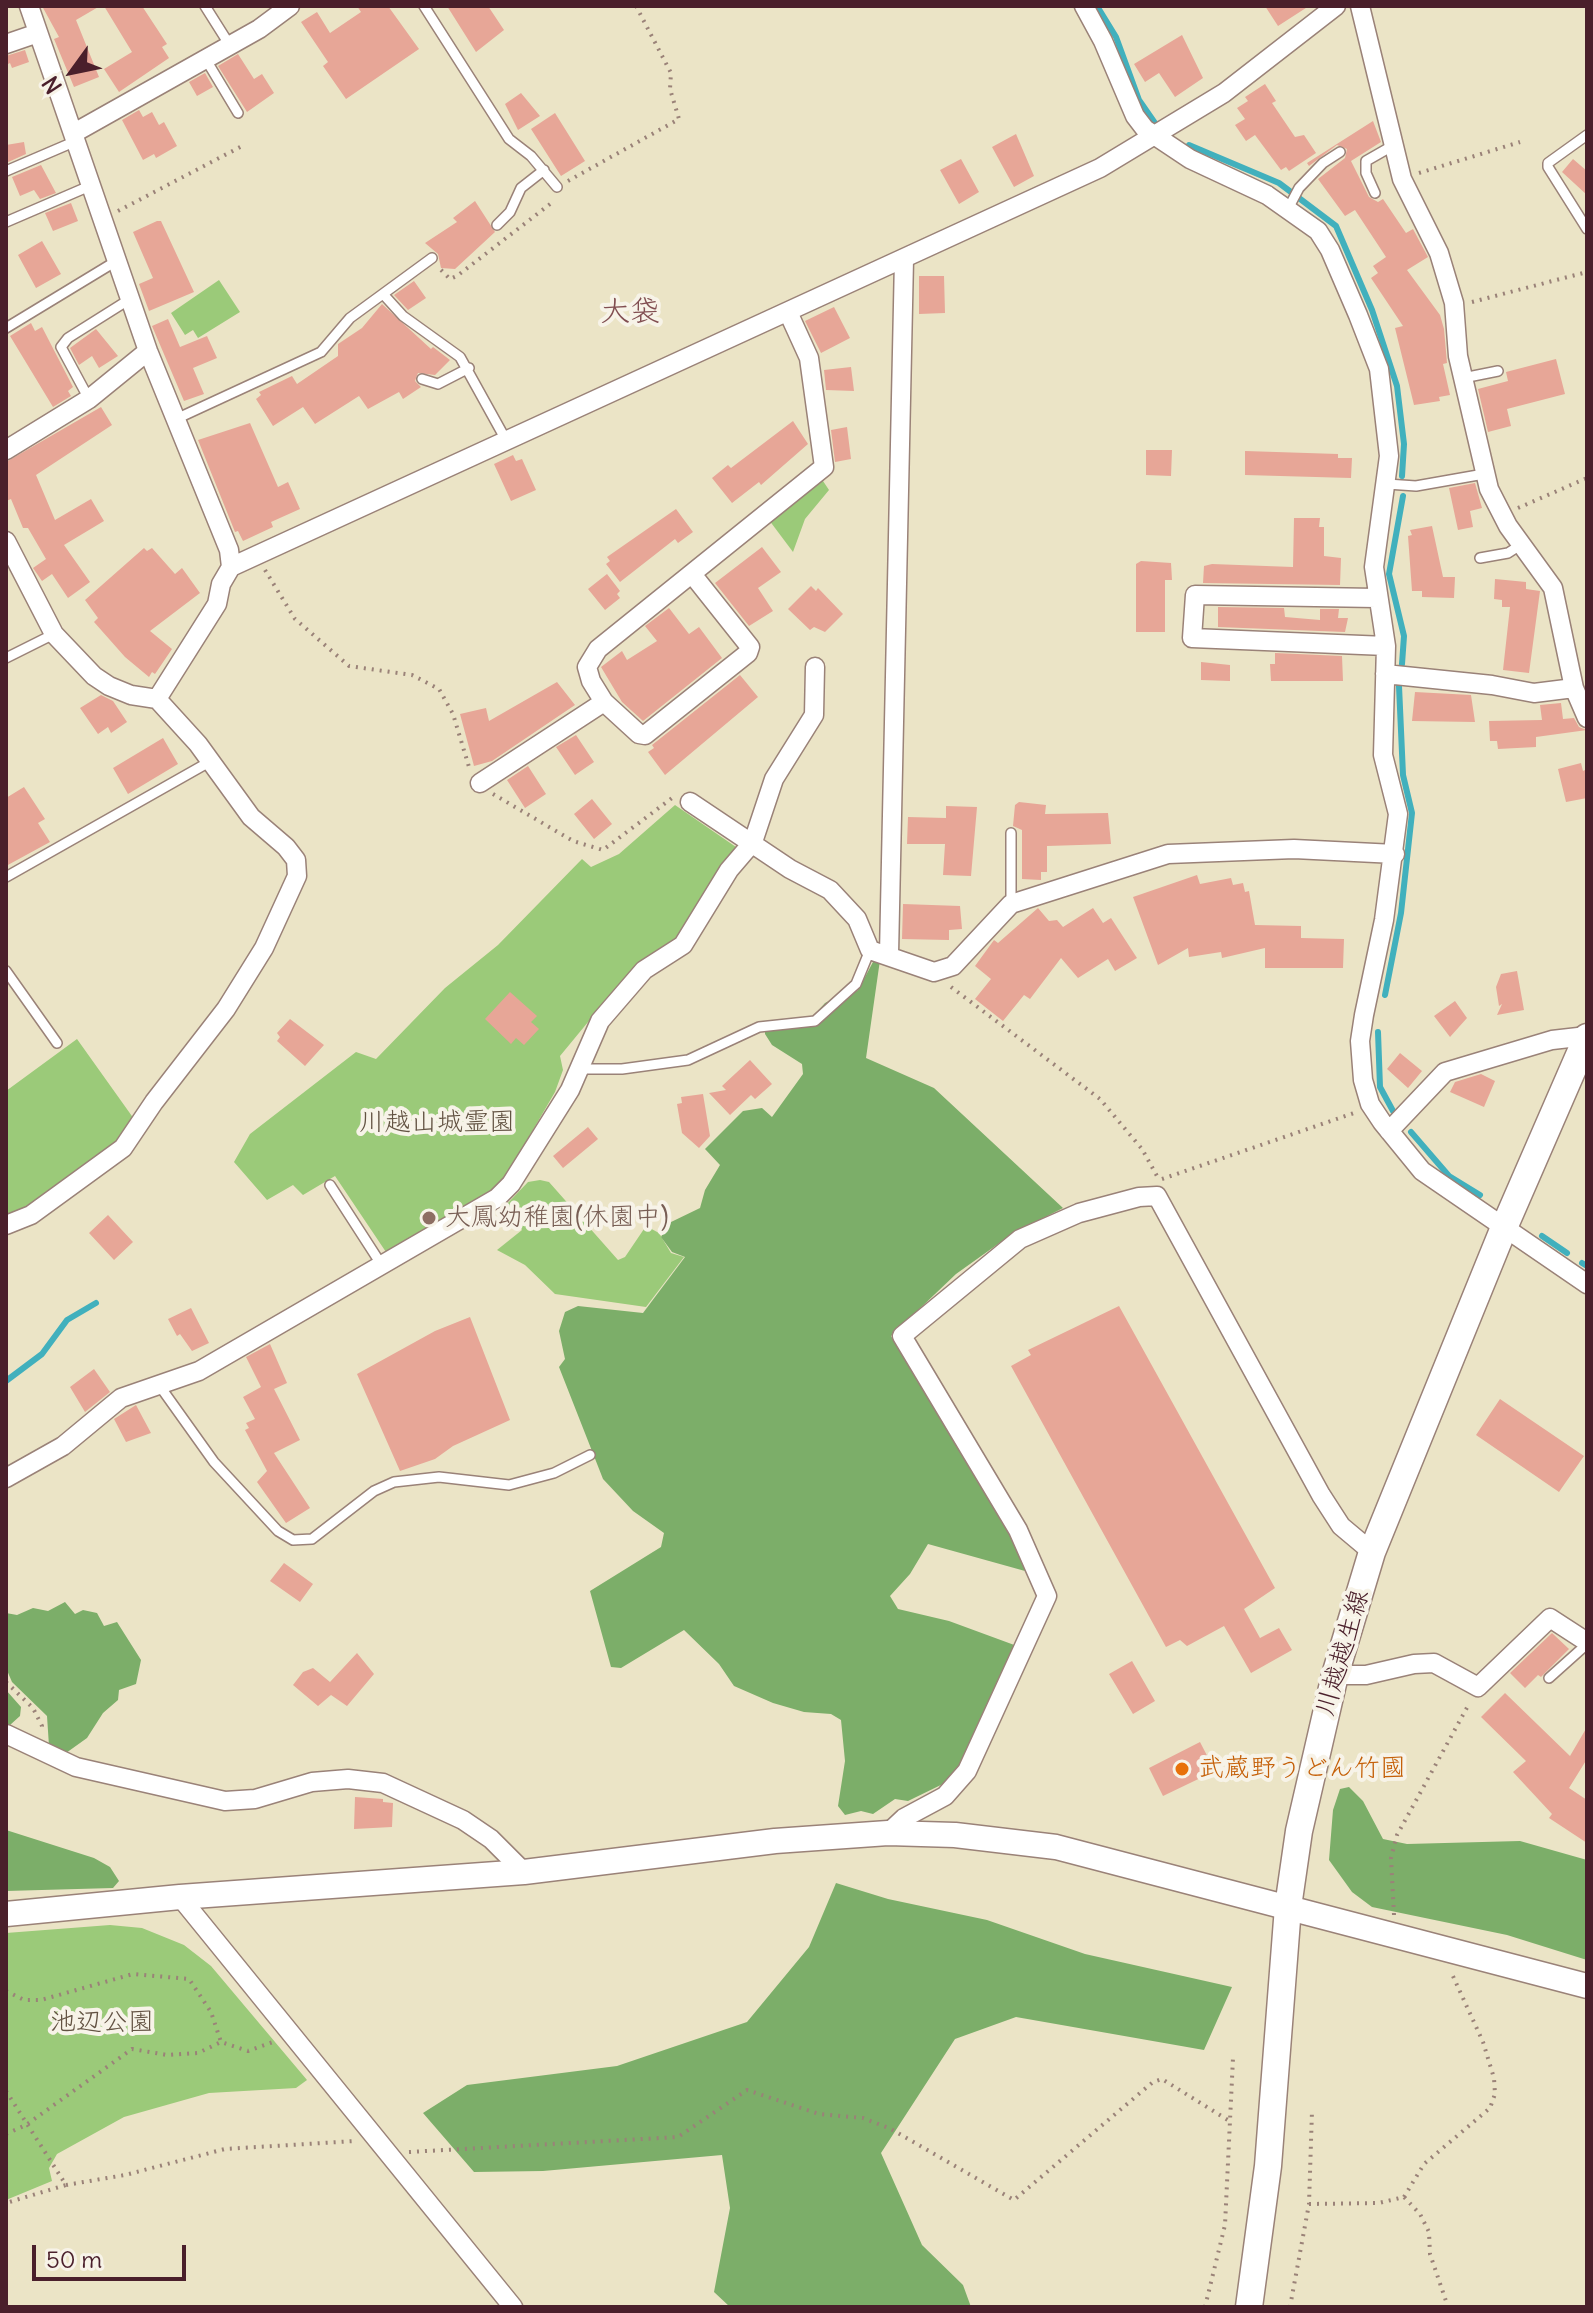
<!DOCTYPE html>
<html>
<head>
<meta charset="utf-8">
<style>
  body { margin:0 }
  #map { position:relative; width:1593px; height:2313px; overflow:hidden; background:#ebe4c6; font-family:Delius,sans-serif }
  canvas { display:block }
  .frame { position:absolute; inset:0; border:8px solid #4a1f2b; pointer-events:none }
  .north { position:absolute; left:32px; top:32px; width:80px; height:80px; -webkit-text-stroke:6px #f7f3e8; paint-order:stroke; rotate:237deg; font-size:22px; font-weight:700; line-height:32px; text-align:center; color:#4a1f2b }
  .north::after { content:''; display:block; margin:auto; width:28px; height:36px; background:#4a1f2b; clip-path:polygon(50% 0,100% 100%,50% 72%,0 100%) }
  .scale { position:absolute; left:32px; top:2245px; width:154px; height:36px; box-sizing:border-box; border:4px solid #4a1f2b; border-top:0; padding-left:10px; font-size:24px; line-height:28px; white-space:nowrap; color:#4a1f2b; -webkit-text-stroke:6px #f7f3e8; paint-order:stroke }
</style>
</head>
<body>
<div id="map">
<canvas width="1593" height="2313"></canvas>
<div class="frame"></div>
<div class="north">N</div>
<div class="scale">50 m</div>
</div>
<script>
const g = document.querySelector('canvas').getContext('2d');
g.lineJoin = 'round';
function fillPath(path, color) {
  g.fillStyle = color;
  g.fill(path, 'evenodd');
}
function shape(rows) {
  const path = new Path2D();
  for (const r of rows) {
    path.moveTo(r[0], r[1]);
    for (let i = 2; i < r.length; i += 2) path.lineTo(r[i], r[i + 1]);
  }
  return path;
}
function trace(path, color, width, dash) {
  g.strokeStyle = color;
  g.lineWidth = width;
  g.lineCap = dash ? 'butt' : 'round';
  g.setLineDash(dash || []);
  g.stroke(path);
}
function label(font, color, halo, rows, align = 'center') {
  g.font = font + ' Delius,"Klee One",sans-serif';
  g.lineWidth = 8;
  g.setLineDash([]);
  g.textBaseline = 'middle';
  g.strokeStyle = halo;
  g.fillStyle = color;
  for (const [text, x, y, turn = 0] of rows) {
    g.save();
    g.translate(x, y);
    g.rotate((+turn || 0) * Math.PI / 180);
    g.textAlign = isNaN(turn) ? turn : align;
    if (halo) g.strokeText(text, 0, 0);
    g.fillText(text, 0, 0);
    g.restore();
  }
}
fillPath(shape([
  [219,280,240,312,198,338,193,330,185,335,171,313],
  [821,478,829,490,805,519,793,552,769,520],
  [675,805,736,847,707,890,688,929,621,982,560,1056,563,1070,555,1092,504,1180,490,1193,388,1255,335,1176,303,1195,293,1185,267,1200,234,1162,250,1134,356,1052,376,1059,445,988,498,945,582,859,591,867,619,854],
  [77,1039,134,1119,115,1145,23,1211,6,1217,6,1091],
  [540,1180,549,1182,618,1260,625,1257,646,1226,659,1233,671,1253,684,1257,646,1307,555,1294,525,1265,497,1250,522,1230,505,1206,528,1182],
  [110,1925,142,1928,184,1945,211,1966,307,2080,296,2088,209,2093,124,2117,57,2154,49,2168,52,2181,6,2200,6,1933]
]), '#9bca79');
fillPath(shape([
  [880,960,866,1058,934,1088,1063,1208,1012,1234,956,1274,891,1336,972,1465,1010,1532,1025,1571,928,1544,910,1574,890,1596,898,1609,949,1621,1017,1646,960,1765,947,1782,908,1801,895,1799,873,1814,861,1811,845,1815,838,1806,845,1761,841,1720,831,1714,804,1712,773,1703,734,1686,719,1664,684,1630,621,1668,611,1667,590,1591,661,1547,664,1533,633,1511,603,1479,559,1367,565,1359,559,1331,565,1312,578,1306,643,1313,685,1257,672,1252,661,1237,669,1223,700,1208,705,1190,720,1165,705,1149,743,1111,762,1108,772,1117,803,1074,802,1064,772,1045,765,1034,765,1027,795,1027,814,1015,825,1003,841,995,851,995,858,990,873,962],
  [65,1602,75,1614,83,1610,97,1613,104,1626,117,1622,141,1660,136,1684,119,1690,118,1700,103,1713,87,1738,66,1753,49,1746,47,1716,12,1682,6,1668,6,1613,17,1615,33,1608,48,1611],
  [6,1690,21,1707,20,1716,10,1725,6,1723],
  [1349,1787,1363,1801,1383,1839,1407,1844,1520,1841,1587,1860,1587,1960,1507,1935,1372,1907,1352,1892,1329,1860,1333,1810,1340,1789],
  [6,1830,94,1858,110,1867,119,1881,113,1888,6,1891],
  [836,1883,888,1899,987,1920,1085,1954,1232,1987,1204,2050,1016,2017,955,2039,881,2153,922,2245,963,2285,971,2307,730,2307,714,2292,730,2208,722,2155,543,2171,474,2172,423,2113,467,2085,617,2066,747,2022,809,1947]
]), '#7cae69');
trace(shape([
  [1097,6,1116,37,1139,100,1157,126],
  [1189,145,1279,183,1336,226,1372,310,1397,386,1404,444,1402,476],
  [1402,664,1404,636,1389,574,1403,496],
  [1385,995,1401,913,1412,813,1403,775,1399,686],
  [1378,1032,1380,1087,1393,1111],
  [1411,1132,1449,1176,1480,1195],
  [1542,1236,1567,1253],
  [1582,1263,1587,1266],
  [6,1381,42,1354,67,1320,96,1303]
]), '#41b0bd', 6);
fillPath(shape([
  [42,6,100,6,76,20,99,77,74,87,54,39,59,37],
  [104,6,142,6,167,44,162,47,169,58,119,92,104,69,132,52],
  [357,6,388,6,419,49,346,99,323,66,328,62,301,22,317,12,330,33,361,12],
  [447,6,488,6,504,30,476,52],
  [1265,6,1309,6,1278,26],
  [1182,35,1203,78,1175,97,1159,73,1145,82,1134,64],
  [25,50,29,62,12,68,10,63,6,65,6,56],
  [238,54,254,79,262,74,274,93,247,112,218,66],
  [205,73,213,87,197,96,189,82],
  [1265,84,1276,101,1272,103,1295,137,1304,135,1316,153,1289,171,1286,167,1281,170,1255,135,1246,141,1235,125,1245,119,1237,108,1248,101,1245,97],
  [521,93,540,116,518,130,505,104],
  [139,110,143,117,152,112,159,125,164,122,177,146,156,158,154,154,143,160,122,120],
  [555,113,585,161,561,176,531,129],
  [1373,121,1381,142,1351,161,1369,197,1378,202,1383,199,1406,233,1413,229,1428,257,1407,270,1440,315,1444,329,1447,363,1443,364,1450,395,1439,397,1440,401,1414,405,1395,328,1403,326,1371,278,1378,273,1373,266,1386,257,1355,210,1345,216,1318,179,1345,158,1347,149,1337,145,1309,166,1307,163],
  [1016,134,1034,176,1014,187,992,147],
  [24,142,26,154,6,163,6,145],
  [961,159,979,192,959,204,940,170],
  [1573,159,1587,171,1587,195,1562,172],
  [41,165,56,193,40,199,34,190,20,196,12,177],
  [475,201,495,232,455,269,441,268,438,254,425,243,457,222,453,218],
  [71,203,78,221,53,231,45,213],
  [157,221,161,221,194,292,149,311,139,284,153,278,133,232],
  [42,241,61,274,36,288,18,255],
  [919,276,944,276,945,313,919,314],
  [414,281,426,298,408,310,394,295],
  [382,304,431,349,433,347,450,360,435,375,418,373,415,381,421,387,403,399,399,392,368,409,359,396,315,424,303,407,273,426,256,399,261,395,259,392,292,376,297,384,338,356,338,344,362,328],
  [834,307,850,338,821,353,805,321],
  [168,319,180,347,207,336,217,358,193,368,204,394,184,401,152,326],
  [31,323,35,331,42,327,73,387,68,391,71,396,53,407,10,336],
  [96,329,118,356,99,368,92,356,79,365,70,348],
  [1556,359,1565,394,1507,409,1511,426,1488,432,1478,389,1508,381,1506,372],
  [851,367,854,391,826,390,824,370],
  [101,407,112,425,36,475,55,520,91,499,104,521,64,545,90,582,68,598,52,574,42,581,33,568,46,559,28,528,23,528,11,499,6,501,6,462],
  [793,421,808,444,761,485,759,482,732,503,712,478,728,465,731,468],
  [250,423,278,487,288,482,300,509,271,522,273,527,243,541,238,531,235,532,198,440],
  [847,427,851,459,835,462,831,430],
  [1146,450,1172,450,1171,476,1146,475],
  [1245,451,1338,454,1338,458,1352,458,1351,478,1245,475],
  [513,455,516,461,522,459,536,490,511,501,494,464],
  [1475,483,1482,508,1470,511,1473,527,1458,530,1449,488],
  [676,509,693,532,678,543,675,539,620,582,606,564,610,561,607,557],
  [1294,518,1320,518,1319,527,1324,527,1324,556,1341,558,1340,585,1203,583,1204,566,1212,564,1293,567],
  [1432,526,1443,577,1455,577,1454,598,1422,597,1422,591,1412,591,1408,536,1412,535,1410,530],
  [762,547,781,572,758,588,773,611,749,626,715,583],
  [144,548,147,551,152,548,175,574,182,568,200,593,150,631,172,649,155,674,152,672,149,677,125,657,94,622,98,618,85,600],
  [1141,561,1171,563,1172,580,1165,580,1165,632,1136,632,1136,564],
  [607,574,620,591,617,594,620,598,605,610,588,589],
  [1495,579,1526,582,1526,589,1540,591,1529,673,1503,670,1510,607,1502,607,1502,600,1494,599],
  [811,586,816,591,818,588,843,614,825,632,814,627,810,630,788,609],
  [1218,607,1284,608,1285,617,1320,620,1320,609,1339,609,1338,618,1348,618,1345,632,1218,627],
  [669,608,689,634,699,627,722,658,643,721,622,702,601,667,622,651,627,660,657,641,645,626],
  [1275,653,1342,656,1343,681,1271,681,1270,664,1275,664],
  [1201,662,1230,665,1230,681,1201,680],
  [740,675,758,697,665,775,648,752,654,748,652,745],
  [557,682,575,705,492,761,474,766,460,714,486,708,489,721],
  [1415,692,1471,695,1475,722,1412,721],
  [101,695,113,701,127,722,111,733,108,727,98,734,80,708],
  [1561,703,1563,719,1574,718,1579,727,1587,730,1536,737,1536,747,1498,749,1497,741,1490,741,1489,721,1542,720,1540,705],
  [576,735,594,762,575,775,556,747],
  [163,738,178,764,128,794,113,768],
  [1581,763,1583,771,1587,769,1587,798,1566,802,1558,769],
  [528,766,546,794,525,808,507,780],
  [24,787,45,819,38,823,50,842,6,866,6,798],
  [592,799,612,824,594,839,574,814],
  [1019,802,1046,805,1045,814,1108,813,1111,844,1047,846,1047,872,1041,872,1041,880,1022,879,1022,830,1013,826,1015,805],
  [946,806,977,807,971,876,943,875,945,844,907,844,908,817,946,818],
  [1197,875,1200,884,1231,878,1233,885,1243,883,1245,892,1249,891,1255,925,1301,926,1301,938,1344,939,1343,968,1265,968,1265,948,1222,958,1221,952,1189,957,1188,948,1158,965,1133,897],
  [903,904,960,906,962,929,949,930,949,940,902,939],
  [1038,908,1049,921,1057,920,1063,927,1093,908,1103,923,1111,918,1137,958,1115,971,1108,959,1078,978,1061,958,1030,999,1024,995,1003,1021,975,999,991,979,975,966,994,940,998,943],
  [1517,971,1524,1010,1497,1015,1502,1004,1499,1006,1496,987,1501,974],
  [510,992,537,1016,531,1022,539,1029,524,1045,516,1038,511,1044,485,1019],
  [1455,1001,1467,1018,1450,1037,1434,1016],
  [290,1019,324,1045,305,1066,277,1041,280,1037,277,1033],
  [1400,1053,1422,1071,1408,1088,1387,1069],
  [750,1060,772,1084,755,1099,751,1095,730,1115,709,1093,726,1090,722,1086],
  [1481,1074,1495,1081,1484,1107,1450,1092,1455,1082],
  [703,1094,710,1136,699,1148,682,1133,677,1104,682,1103,681,1097],
  [588,1127,598,1139,563,1168,553,1156],
  [108,1215,133,1242,114,1260,89,1233],
  [1119,1306,1275,1588,1244,1609,1260,1638,1279,1628,1292,1650,1251,1673,1224,1626,1187,1646,1180,1640,1166,1647,1011,1366,1031,1355,1028,1350],
  [191,1308,209,1343,192,1351,180,1334,177,1336,168,1319],
  [470,1317,510,1420,453,1446,435,1459,400,1471,357,1374,435,1331],
  [270,1344,287,1383,274,1389,300,1440,274,1453,310,1508,286,1523,257,1482,267,1471,245,1430,249,1428,246,1423,255,1419,243,1397,261,1387,246,1357],
  [94,1369,110,1392,85,1412,70,1387],
  [1500,1399,1584,1456,1559,1492,1476,1435],
  [136,1405,151,1433,126,1442,114,1419],
  [284,1563,313,1584,300,1602,270,1581],
  [1552,1633,1569,1649,1541,1677,1538,1675,1525,1688,1510,1673],
  [357,1653,374,1674,347,1706,331,1695,318,1706,293,1685,303,1672,313,1668,330,1682],
  [1132,1661,1155,1701,1133,1714,1109,1674],
  [1505,1693,1570,1756,1587,1727,1587,1759,1569,1788,1587,1800,1587,1843,1549,1818,1552,1814,1513,1772,1526,1761,1481,1717],
  [1200,1742,1215,1771,1163,1796,1149,1768],
  [355,1797,383,1799,383,1802,393,1803,392,1827,354,1829]
]), '#e7a697');
const service = shape([
  [205,6,229,44],
  [424,6,509,139,531,156,557,187],
  [205,58,238,113],
  [1587,135,1548,163,1548,167,1587,229],
  [6,171,76,141],
  [1375,193,1366,173,1366,161,1394,145],
  [1288,209,1299,188,1323,163,1340,152],
  [6,222,92,185],
  [497,225,510,212,521,188,544,170],
  [383,294,403,316,460,357,506,440],
  [6,328,118,260],
  [1463,378,1498,371],
  [422,379,438,384,469,368],
  [89,399,61,347,68,338,130,299],
  [176,419,321,352,350,318,432,258],
  [1387,484,1416,486,1484,474],
  [1480,558,1508,553,1522,544],
  [6,658,54,634],
  [6,877,211,761],
  [1011,904,1011,833],
  [6,971,57,1043],
  [580,1069,622,1069,688,1060,759,1027,815,1021,856,984,870,950],
  [330,1185,381,1264],
  [159,1385,214,1462,278,1531,293,1540,312,1539,374,1491,394,1482,439,1477,509,1485,554,1473,590,1455],
  [1549,1678,1587,1644]
]);
const minor = shape([
  [29,6,148,351,229,550,231,567,221,584,217,604,157,699],
  [1084,6,1103,41,1135,116,1145,129,1190,159,1267,195,1318,231,1330,250,1358,315,1379,369,1389,456,1374,567,1386,646,1383,755,1398,814,1384,920,1364,1015,1360,1041,1363,1080,1370,1104,1382,1122,1422,1171,1587,1284],
  [1360,6,1402,179,1439,253,1454,303,1458,356,1489,489,1508,526,1553,588,1574,688],
  [6,44,38,33],
  [74,133,259,29,290,6],
  [6,450,89,399,148,351],
  [6,541,54,634,94,676,109,686,131,695,157,699,198,744,251,817,286,847,296,860,297,876,264,948,226,1009,154,1102,123,1148,31,1215,6,1225],
  [231,567,1100,168,1224,93,1336,6],
  [692,574,750,647,748,653,645,735,639,734,604,702,591,681,587,667,598,649,824,467,809,358,788,312],
  [1376,598,1195,595,1192,638,1386,646],
  [1385,674,1492,685,1534,693,1574,688,1587,718],
  [480,783,604,702],
  [690,802,790,869,830,890,857,919,870,950,934,972,953,966,1011,904,1168,854,1294,849,1395,854],
  [889,954,904,259],
  [1389,1131,1445,1072,1552,1040,1587,1036],
  [6,1478,63,1446,121,1398,199,1371,497,1198,511,1184,570,1090,600,1021,644,970,683,945,729,870,753,842,774,779,814,715,815,667],
  [1335,1675,1366,1675,1414,1664,1434,1663,1478,1687,1550,1618,1587,1642],
  [6,1734,76,1767,225,1801,255,1799,312,1782,348,1779,383,1783,463,1820,491,1839,524,1872],
  [888,1833,904,1818,945,1796,967,1771,1047,1596,1018,1530,902,1336,1020,1239,1079,1213,1139,1197,1157,1196,1321,1495,1341,1526,1372,1552],
  [180,1897,513,2307]
]);
const tertiary = shape([
  [6,1914,180,1897,524,1872,775,1841,888,1833,955,1835,1056,1847,1587,1986]
]);
const secondary = shape([
  [1249,2307,1268,2166,1288,1907,1299,1831,1335,1675,1372,1552,1503,1230,1587,1037]
]);
trace(service, '#9a8278', 12);
trace(minor, '#9a8278', 21);
trace(tertiary, '#9a8278', 27);
trace(secondary, '#9a8278', 29);
trace(shape([
  [1419,173,1520,142],
  [568,181,679,119,670,89,671,73,636,6],
  [118,211,244,145],
  [441,270,450,279,457,276,554,201],
  [1472,302,1587,272],
  [1518,508,1587,478],
  [265,570,295,619,349,666,412,675,439,689,453,714,469,767],
  [493,794,573,841,603,850,672,798],
  [951,987,1100,1099,1142,1149,1157,1176],
  [1162,1179,1354,1113],
  [6,1682,33,1708,42,1726,41,1731],
  [1394,1915,1391,1858,1397,1835,1469,1704],
  [6,1991,24,2000,41,2000,133,1974,189,1979,211,2012,221,2042],
  [6,2091,66,2185,6,2203],
  [6,2134,26,2125,132,2049,167,2055,198,2053,221,2042,248,2051,273,2042],
  [409,2152,678,2137,747,2090,819,2114,863,2118,891,2129,1014,2200,1153,2082,1162,2079,1231,2122],
  [66,2185,125,2175,225,2149,355,2141],
  [1404,2197,1424,2164,1490,2108,1495,2094,1494,2078,1483,2042,1452,1974],
  [1309,2204,1379,2203,1404,2197,1420,2214,1429,2232,1430,2254,1448,2307],
  [1205,2307,1225,2225,1233,2058],
  [1290,2307,1309,2204,1312,2111]
]), '#9a8278', 4, [2, 6]);
trace(service, '#fff', 9);
trace(minor, '#fff', 18);
trace(tertiary, '#fff', 24);
trace(secondary, '#fff', 26);
for (const [x, y, r, color] of [
  [429,1218,8,"#8d6e63"],
  [1182,1769,8,"#e8710a"]
]) {
  const dot = new Path2D();
  dot.arc(x, y, r, 0, 2 * Math.PI);
  g.fillStyle = color;
  g.fill(dot);
  trace(dot, '#f7f3e8', 3);
}
label('26px', '#625242', '#f7f3e8', [
  ["川越山城霊園",437,1123],
  ["池辺公園",102,2023]
]);
label('26px', '#785e54', '#f7f3e8', [
  ["大鳳幼稚園(休園中)",445,1218]
], 'left');
label('26px', '#4a1f2b', '#f7f3e8', [
  ["川越越生線",1343,1653,-74]
]);
label('26px', '#c56008', '#f7f3e8', [
  ["武蔵野うどん竹國",1198,1769]
], 'left');
label('30px', '#814e51', '#f7f3e8', [
  ["大袋",630,312]
]);
</script>
</body>
</html>
